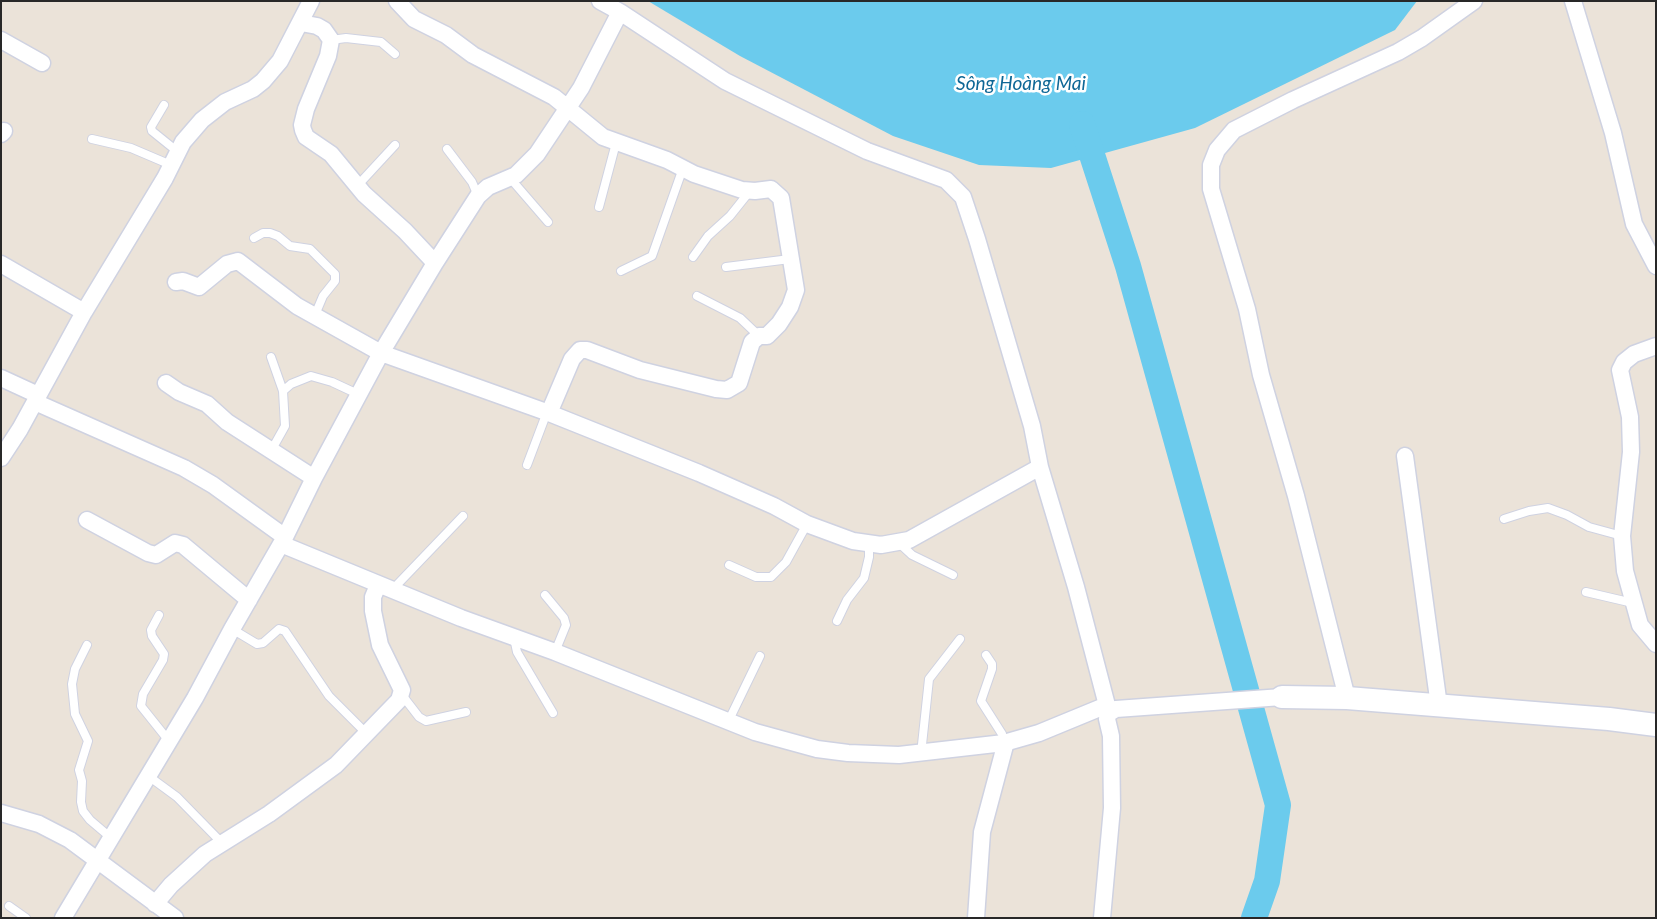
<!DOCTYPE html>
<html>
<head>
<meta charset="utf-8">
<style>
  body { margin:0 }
  #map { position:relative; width:1657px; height:919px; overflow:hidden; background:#ebe3d9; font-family:Lato,sans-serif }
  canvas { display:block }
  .frame { position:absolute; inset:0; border:2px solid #282828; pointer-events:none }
</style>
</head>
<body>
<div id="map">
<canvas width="1657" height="919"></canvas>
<div class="frame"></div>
</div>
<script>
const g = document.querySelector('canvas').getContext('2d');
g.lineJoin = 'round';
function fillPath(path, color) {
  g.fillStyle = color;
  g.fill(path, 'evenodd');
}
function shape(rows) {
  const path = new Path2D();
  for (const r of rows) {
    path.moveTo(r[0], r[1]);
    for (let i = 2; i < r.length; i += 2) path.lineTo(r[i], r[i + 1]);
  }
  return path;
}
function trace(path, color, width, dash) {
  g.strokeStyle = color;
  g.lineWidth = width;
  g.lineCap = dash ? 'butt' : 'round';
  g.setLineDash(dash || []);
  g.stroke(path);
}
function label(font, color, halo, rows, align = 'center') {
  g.font = font + ' Lato,sans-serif';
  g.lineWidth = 5;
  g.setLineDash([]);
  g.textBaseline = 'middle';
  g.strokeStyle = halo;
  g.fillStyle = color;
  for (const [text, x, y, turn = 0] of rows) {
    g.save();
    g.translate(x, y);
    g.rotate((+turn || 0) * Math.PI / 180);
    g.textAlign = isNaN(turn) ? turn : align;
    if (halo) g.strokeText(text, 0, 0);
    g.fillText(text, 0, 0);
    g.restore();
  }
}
fillPath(shape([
  [648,1,1417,1,1395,30,1195,128,1051,168,979,165,893,136,740,56]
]), '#6bcbed');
trace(shape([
  [1082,124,1128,266,1278,805,1267,881,1254,918]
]), '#6bcbed', 26);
const lane = shape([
  [331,40,346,38,381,42,395,54],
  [164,105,151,127,152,131,178,152],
  [92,139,131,148,171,165],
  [447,149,472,182,478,196],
  [510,178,548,222],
  [358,185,395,145],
  [599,207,616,143],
  [254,238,263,233,270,233,278,236,290,246,310,249,335,274,335,281,323,296,315,315],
  [693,257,708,236,730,216,750,191],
  [726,267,790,259],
  [621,271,652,256,683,168],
  [697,296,740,318,759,336],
  [283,391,291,384,311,376,332,382,360,395],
  [271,451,285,426,283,391,271,357],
  [527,465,547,412],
  [1504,519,1529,511,1548,508,1567,515,1589,527,1622,536],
  [899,543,912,555,953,575],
  [729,565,756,577,771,577,786,562,807,524],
  [392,590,463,516],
  [1586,592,1633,603],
  [545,595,564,618,566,625,555,652],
  [159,615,151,630,152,636,164,654,163,660,143,694,141,706,169,741],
  [837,621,847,600,864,578,869,557,869,543],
  [232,629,257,644,263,643,279,629,285,631,329,696,366,733],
  [514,638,517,652,553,713],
  [87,645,75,669,72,684,75,714,88,741,79,770,82,781,81,802,83,811,90,820,110,837],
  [986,655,992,664,992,669,981,701,1002,734,1004,743],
  [402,695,419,717,426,721,466,712],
  [728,722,760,656],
  [921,754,929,679,960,639],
  [147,775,177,797,222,843],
  [9,906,26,918]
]);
const street = shape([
  [397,1,414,19,446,35,473,55,554,97,603,137,667,160,694,174,742,190,755,191,771,189,781,198,796,290,790,307,779,324,767,336,759,336,752,342,739,383,727,390,716,389,640,370,587,350,580,350,572,359,549,413],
  [600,1,620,12,725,81,867,151,946,180,963,197,977,239,1032,426,1040,467,1076,587,1109,713],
  [1573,1,1613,133,1634,224,1656,266],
  [301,23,317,26,324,30,331,40,328,56,306,109,302,125,303,130,306,137,331,154,364,194,405,231,435,263],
  [1,40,42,63],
  [1,134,4,131],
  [1,264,84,312],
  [176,282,183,281,199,287,227,264,238,261,297,306,381,353,549,413,699,473,774,506,807,524,853,541,881,545,909,540,1040,467],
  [1656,346,1634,354,1624,362,1620,370,1630,417,1631,452,1622,536,1625,571,1640,625,1656,644],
  [1,378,38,395],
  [166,383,179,392,207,404,227,422,314,478],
  [35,402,184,468,213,485,285,537],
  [1405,456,1439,706],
  [1,458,20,429,84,312,165,178,183,142,202,120,225,102,253,89,263,81,280,61,311,1],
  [87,520,148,553,156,555,175,543,183,545,249,600],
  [281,544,461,618,555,652,755,732,817,749,848,753,899,755,1004,743,1039,733,1107,705],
  [1347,698,1296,496,1261,375,1247,309,1211,189,1211,165,1217,150,1234,130,1293,100,1398,52,1422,38,1474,1],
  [1,813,39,824,70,840,175,918],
  [155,904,171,885,205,854,269,814,336,765,399,700,402,690,380,645,373,611,373,597,378,585],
  [63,918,195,698,232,629,285,537,314,478,381,353,435,263,478,196,488,187,516,175,537,154,581,88,620,12],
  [976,918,982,832,1006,742],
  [1102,918,1112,808,1111,736,1107,719,1109,713,1116,709,1282,697]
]);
const secondary = shape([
  [1282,697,1347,698,1609,719,1656,725]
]);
trace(lane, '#cfd2e1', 10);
trace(street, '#cfd2e1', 19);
trace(secondary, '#cfd2e1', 25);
trace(lane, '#fff', 8);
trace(street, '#fff', 16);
trace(secondary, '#fff', 22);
label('italic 19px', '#0e6796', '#fff', [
  ["Sông Hoàng Mai",1021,84]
]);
</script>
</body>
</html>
